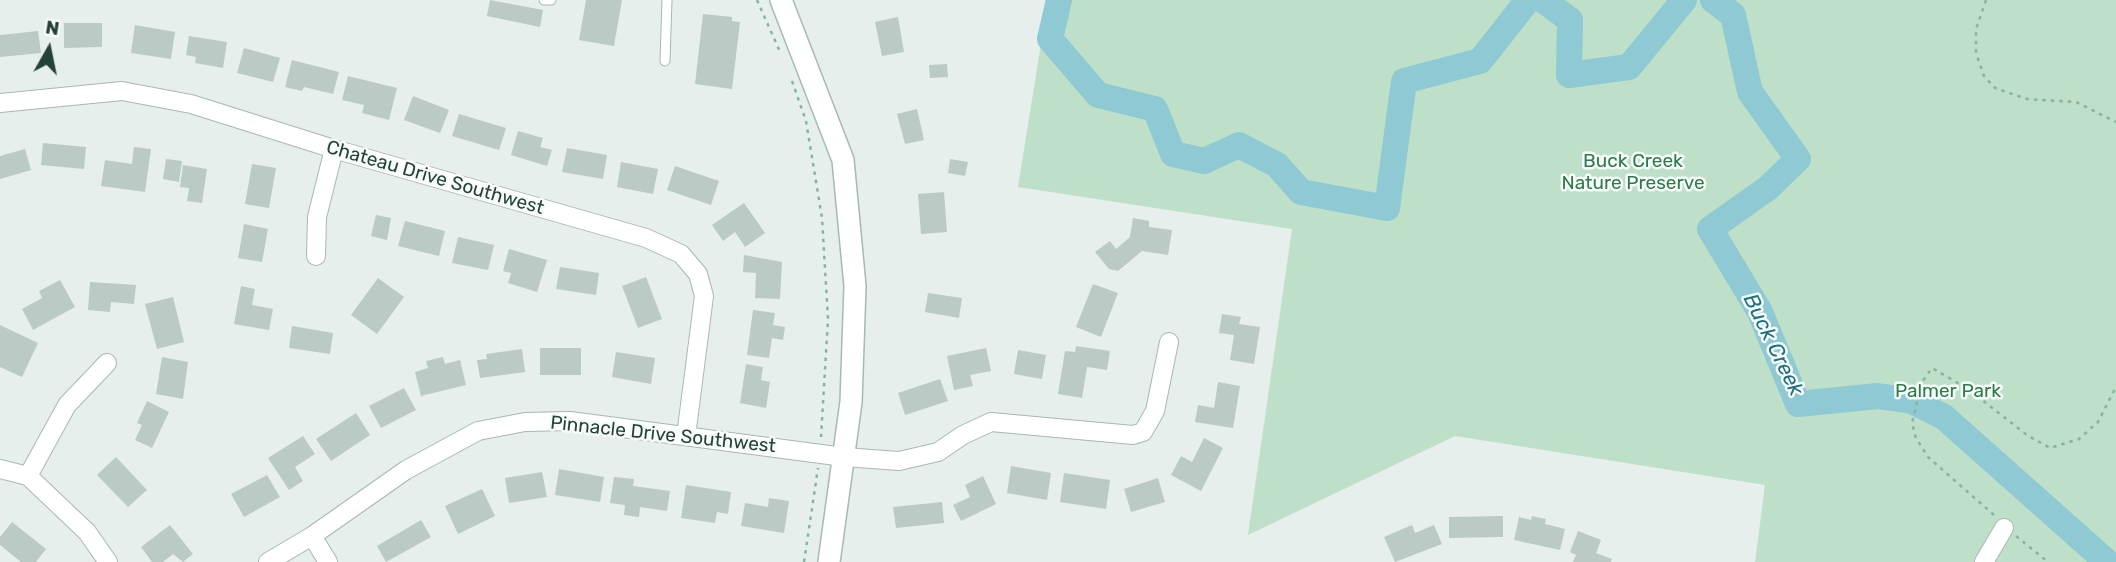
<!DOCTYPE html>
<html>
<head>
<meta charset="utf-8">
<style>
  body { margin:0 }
  #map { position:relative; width:2116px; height:562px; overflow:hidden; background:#e6efeb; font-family:Rubik,sans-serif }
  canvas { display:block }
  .north { position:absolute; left:14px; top:14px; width:70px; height:70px; -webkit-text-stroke:5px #f7fbf9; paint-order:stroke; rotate:9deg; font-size:19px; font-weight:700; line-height:28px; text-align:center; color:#24423a }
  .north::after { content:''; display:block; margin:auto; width:24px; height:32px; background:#24423a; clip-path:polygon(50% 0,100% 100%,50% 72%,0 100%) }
</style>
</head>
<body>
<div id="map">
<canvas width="2116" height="562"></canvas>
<div class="north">N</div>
</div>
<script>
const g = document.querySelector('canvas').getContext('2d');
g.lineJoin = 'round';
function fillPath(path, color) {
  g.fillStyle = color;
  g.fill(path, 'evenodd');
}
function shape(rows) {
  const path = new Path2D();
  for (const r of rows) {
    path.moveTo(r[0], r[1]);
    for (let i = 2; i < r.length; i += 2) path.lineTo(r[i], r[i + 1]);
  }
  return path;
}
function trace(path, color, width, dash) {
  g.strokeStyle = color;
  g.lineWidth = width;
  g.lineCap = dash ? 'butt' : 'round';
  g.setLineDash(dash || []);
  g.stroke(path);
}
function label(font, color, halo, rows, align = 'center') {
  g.font = font + ' Rubik,sans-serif';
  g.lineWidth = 5;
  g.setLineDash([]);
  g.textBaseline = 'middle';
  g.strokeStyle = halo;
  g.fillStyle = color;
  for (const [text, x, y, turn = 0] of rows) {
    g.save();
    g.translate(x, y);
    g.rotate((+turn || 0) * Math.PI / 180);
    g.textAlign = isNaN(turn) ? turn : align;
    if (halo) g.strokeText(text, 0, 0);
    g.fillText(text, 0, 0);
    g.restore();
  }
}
fillPath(shape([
  [1048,0,2116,0,2116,562,1755,562,1765,485,1455,436,1248,535,1292,229,1018,187]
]), '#bfe0c8');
trace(shape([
  [1059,0,1050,39,1098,95,1155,109,1173,154,1204,161,1239,145,1277,165,1301,192,1387,208,1404,81,1480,61,1528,0],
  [1543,0,1570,20,1569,75,1629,67,1684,0],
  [1713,0,1733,15,1750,92,1798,159,1768,188,1710,229,1760,312,1798,404,1878,396,1912,401,1944,417,2107,562]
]), '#8ec9d4', 26);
fillPath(shape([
  [490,0,543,10,540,27,487,16],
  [586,0,622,0,614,46,579,40],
  [703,14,732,17,732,21,740,22,732,89,695,84],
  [898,17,904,52,882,56,875,22],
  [64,23,102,23,102,47,64,48],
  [135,25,175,32,171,59,131,53],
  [38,31,41,53,0,57,0,35],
  [189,36,227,42,223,68,195,63,196,57,186,55],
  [244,48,280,58,273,82,237,73],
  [292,60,339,72,333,94,304,87,302,91,285,87],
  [947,64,948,77,930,78,929,65],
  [348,76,397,88,389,120,362,113,364,105,342,100],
  [413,96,449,110,440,133,404,120],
  [917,109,924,140,905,144,897,114],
  [459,114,506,128,499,150,452,136],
  [518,131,543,138,540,147,552,150,547,166,511,155],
  [43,143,86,147,84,169,41,165],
  [134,147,151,149,145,192,101,186,105,160,132,164],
  [567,148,607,155,603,179,562,172],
  [25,149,31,170,0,179,0,156],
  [166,159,182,161,179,182,163,179],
  [950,159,968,162,965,176,948,173],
  [621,162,658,169,653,194,617,187],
  [252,164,276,168,269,208,245,204],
  [183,165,207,169,202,203,187,201,189,188,180,187],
  [675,166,719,181,711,205,667,190],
  [944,192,947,232,921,234,918,194],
  [744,203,765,233,745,247,735,232,723,241,712,225],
  [376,215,391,218,387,240,371,236],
  [1133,218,1149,221,1149,227,1172,230,1168,255,1142,251,1118,271,1109,269,1095,252,1110,241,1116,249,1130,237],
  [405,221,445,231,439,256,398,246],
  [244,224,268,229,262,262,238,258],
  [458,237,494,245,488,270,452,263],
  [509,249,547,260,537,292,508,283,511,273,503,271],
  [744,255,782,262,780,299,755,298,756,273,743,272],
  [560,267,599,273,596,295,556,289],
  [646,277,662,319,638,328,622,286],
  [378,278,404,297,377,334,351,315],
  [60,280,75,307,33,330,22,309,42,298,39,291],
  [90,282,136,285,134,304,111,302,110,312,88,310],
  [1093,284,1118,293,1101,337,1076,327],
  [241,286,255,289,252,305,273,309,269,330,234,324],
  [928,293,962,298,959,318,925,312],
  [173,297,184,342,157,349,145,304],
  [753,310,775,313,773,325,785,327,783,340,772,338,769,358,747,355],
  [1222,314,1241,317,1239,324,1260,327,1254,364,1230,360,1234,335,1219,333],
  [0,325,38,343,22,377,0,367],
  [292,326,333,333,330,354,289,348],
  [1076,346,1110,351,1107,370,1087,367,1082,398,1058,394,1065,351,1075,352],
  [540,348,581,348,581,375,540,375],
  [986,348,991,371,970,375,973,386,954,390,947,356],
  [522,349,525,372,480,378,477,360,487,359,486,354],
  [1018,350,1046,355,1042,379,1014,374],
  [616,352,655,358,651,384,612,377],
  [162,357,188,362,183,399,156,394],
  [443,357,445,364,460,360,466,385,421,396,415,372,428,368,426,361],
  [746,364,763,367,761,380,770,382,766,408,740,403],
  [940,379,948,401,905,415,898,393],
  [1218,382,1240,386,1233,428,1195,422,1198,405,1214,408],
  [404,388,416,410,381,428,369,406],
  [147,401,169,412,152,448,135,440,142,425,137,423],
  [356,413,370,435,331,461,316,439],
  [303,436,315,454,295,467,303,481,289,490,268,458],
  [1204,438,1223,448,1201,491,1171,475,1181,456,1192,462],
  [116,457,147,490,128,507,97,475],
  [1011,466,1051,473,1047,500,1007,493],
  [559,469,604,477,600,502,555,495],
  [542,472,547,497,509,503,505,478],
  [1064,473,1110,480,1106,509,1060,502],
  [267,475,280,497,244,517,231,494],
  [983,476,996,504,961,521,953,505,970,497,965,485],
  [614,477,634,479,633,486,670,491,667,511,640,507,639,517,624,515,625,505,610,503],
  [1158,478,1165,502,1131,512,1124,489],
  [686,485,731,492,728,514,717,512,715,523,681,518],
  [482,489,495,516,458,534,445,506],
  [769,498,789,501,784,533,741,526,745,503,768,507],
  [942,502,944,523,896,528,893,507],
  [1503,516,1503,537,1449,538,1449,517],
  [1532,516,1546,519,1545,524,1565,529,1560,550,1514,540,1519,517,1531,520],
  [421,520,431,537,386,562,377,546],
  [12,522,46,549,36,562,21,562,0,545,0,537],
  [170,525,193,554,183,562,173,554,163,562,152,562,141,547],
  [1412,525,1415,533,1434,525,1442,544,1395,562,1384,537],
  [1578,531,1601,540,1596,553,1612,559,1611,562,1573,562,1576,555,1570,552]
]), '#bbcac4');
const lane = shape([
  [544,0,551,0],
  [665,61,667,0]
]);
const street = shape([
  [0,103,122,91,191,104,334,149,646,238,681,254,698,274,704,296,686,436],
  [316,256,317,217,334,149],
  [0,469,28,476,87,532,108,562],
  [28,476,67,405,107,363],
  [312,536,328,562],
  [268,562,312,536,406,470,478,431,525,422,570,421,844,457,899,461,938,452,963,435,991,422,1133,435,1143,432,1155,411,1169,342],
  [1984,562,2004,528]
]);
const secondary = shape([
  [781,0,843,160,855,286,851,402,829,562]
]);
trace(lane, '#a8b8b2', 11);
trace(street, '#a8b8b2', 20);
trace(secondary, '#a4bbb3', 24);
trace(shape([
  [757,0,780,52],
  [1986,0,1976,29,1976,53,1984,76,1995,88,2027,99,2076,102,2116,122],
  [792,81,806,121,822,218,828,319,821,437],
  [1994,515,1928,457,1916,438,1912,423,1922,382,1932,368,1968,389,2027,435,2050,448,2079,439,2098,422,2116,387],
  [2016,536,2048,562],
  [804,562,818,468]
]), '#86b3a5', 2.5, [3.5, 5]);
trace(lane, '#fff', 9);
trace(street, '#fff', 18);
trace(secondary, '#fff', 21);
label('19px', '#2d7a4b', '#f7fbf9', [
  ["Buck Creek",1633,162],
  ["Nature Preserve",1633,184],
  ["Palmer Park",1948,392]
]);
label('19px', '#24423a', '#f7fbf9', [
  ["Chateau Drive Southwest",435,178,16],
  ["Pinnacle Drive Southwest",663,435,6]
]);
label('italic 21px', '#1c6f80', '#f7fbf9', [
  ["Buck Creek",1773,345,64]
]);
</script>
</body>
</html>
